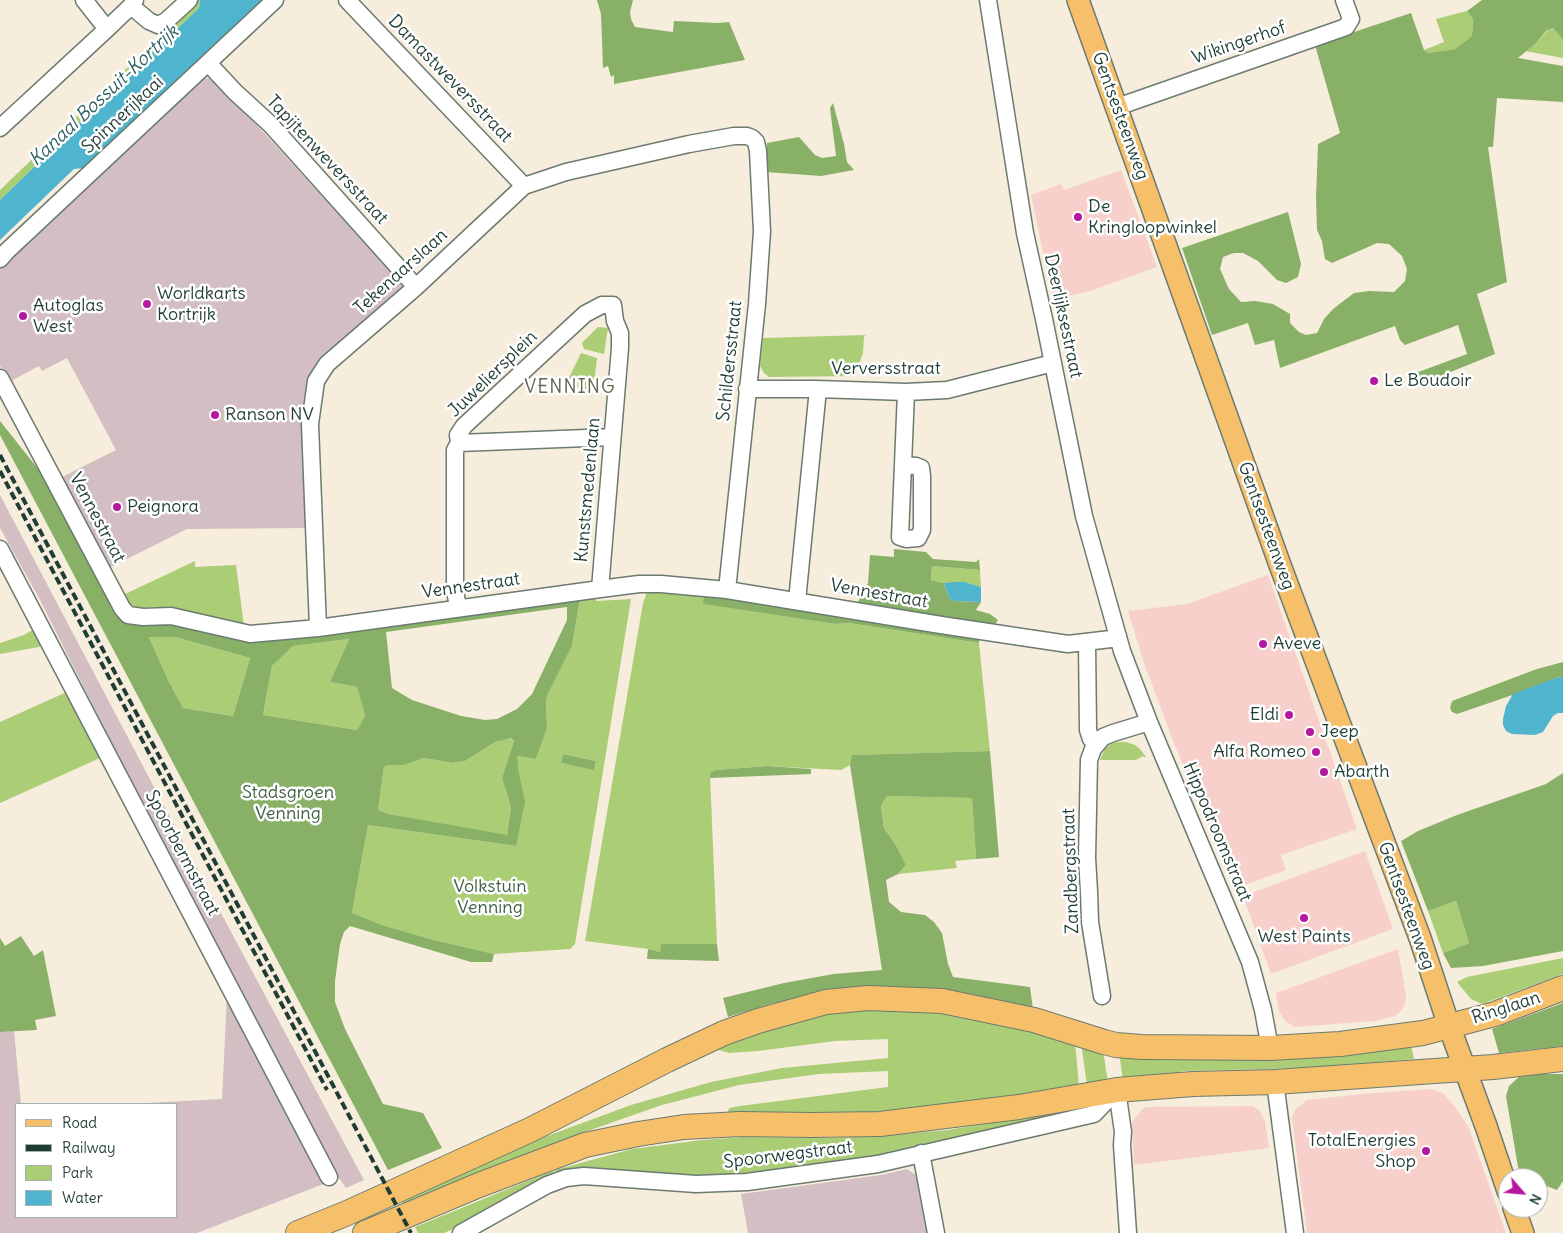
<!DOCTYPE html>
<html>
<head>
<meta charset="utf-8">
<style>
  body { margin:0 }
  #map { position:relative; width:1563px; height:1233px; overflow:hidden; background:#f7eddd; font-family:Delius,sans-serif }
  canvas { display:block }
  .legend { position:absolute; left:15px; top:1103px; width:162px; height:115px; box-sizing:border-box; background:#fff; border:1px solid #a5b1ae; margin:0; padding:6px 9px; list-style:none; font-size:15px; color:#1f3d34 }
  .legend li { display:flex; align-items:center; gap:10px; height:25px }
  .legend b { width:25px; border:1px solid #a5b1ae }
  .north { position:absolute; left:1498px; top:1168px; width:50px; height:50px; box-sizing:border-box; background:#fff; border:1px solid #a5b1ae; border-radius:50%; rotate:117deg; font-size:14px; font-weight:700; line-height:20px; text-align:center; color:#1f3d34 }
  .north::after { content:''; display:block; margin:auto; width:18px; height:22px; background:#b5179e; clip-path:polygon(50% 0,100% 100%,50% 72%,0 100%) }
</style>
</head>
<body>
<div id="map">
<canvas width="1563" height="1233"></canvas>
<ul class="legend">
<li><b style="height:6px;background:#f6c06b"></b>Road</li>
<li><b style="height:6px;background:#1f3d34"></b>Railway</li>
<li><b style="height:14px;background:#abcd76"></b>Park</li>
<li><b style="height:14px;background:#4fb4ce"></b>Water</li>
</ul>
<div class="north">N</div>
</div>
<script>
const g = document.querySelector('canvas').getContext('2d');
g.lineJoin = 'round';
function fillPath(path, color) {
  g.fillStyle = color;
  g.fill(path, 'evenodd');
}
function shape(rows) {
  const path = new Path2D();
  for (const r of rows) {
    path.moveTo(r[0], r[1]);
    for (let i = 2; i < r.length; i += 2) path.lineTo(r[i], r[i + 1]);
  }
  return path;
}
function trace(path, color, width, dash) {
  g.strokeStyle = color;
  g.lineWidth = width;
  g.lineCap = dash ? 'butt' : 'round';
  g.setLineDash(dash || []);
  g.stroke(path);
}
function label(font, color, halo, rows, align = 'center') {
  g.font = font + ' Delius,sans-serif';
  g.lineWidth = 5;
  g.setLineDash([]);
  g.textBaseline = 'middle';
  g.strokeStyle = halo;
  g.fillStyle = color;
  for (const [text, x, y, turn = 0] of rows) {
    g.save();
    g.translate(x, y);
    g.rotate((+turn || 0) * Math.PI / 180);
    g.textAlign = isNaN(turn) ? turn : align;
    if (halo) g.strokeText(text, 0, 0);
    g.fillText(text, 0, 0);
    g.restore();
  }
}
fillPath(shape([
  [1121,170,1157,267,1090,291,1053,300,1031,195,1061,184,1064,190],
  [1268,575,1357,829,1281,855,1286,870,1236,888,1175,746,1144,663,1128,611,1187,604],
  [1365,851,1393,929,1271,974,1243,896],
  [1398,949,1406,996,1405,1005,1401,1011,1395,1016,1375,1021,1295,1027,1285,1021,1279,1011,1276,993],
  [1431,1089,1443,1093,1456,1108,1468,1126,1506,1233,1307,1233,1292,1118,1295,1110,1307,1100,1361,1094],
  [1253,1106,1260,1111,1265,1121,1269,1148,1134,1165,1132,1123,1138,1114,1145,1107]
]), '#f7d0cc');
fillPath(shape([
  [208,78,215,80,224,89,405,287,357,327,317,364,308,376,306,387,305,456,306,528,187,529,109,568,60,478,116,450,67,358,42,371,39,366,9,382,0,366,0,267,198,81],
  [0,495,192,859,364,1180,346,1188,339,1178,197,1233,0,1233,0,1032,14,1031,21,1104,16,1104,16,1217,176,1217,176,1104,127,1104,222,1099,227,996,242,991,102,724,39,598,0,528],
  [907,1169,916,1175,927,1233,748,1233,741,1194,881,1175]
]), '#d2bec3');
fillPath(shape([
  [198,0,200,0,199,8,0,200,0,190],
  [1467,11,1473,19,1472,36,1455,49,1428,53,1424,50,1444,42,1436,19],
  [1553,28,1563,40,1563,58,1525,51,1537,42,1547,31],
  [598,327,608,328,604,354,584,349,582,343],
  [866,335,864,336,863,353,855,376,769,377,764,373,760,366,763,338],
  [581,353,597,358,593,392,566,384],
  [195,561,195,567,236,565,244,626,173,609,158,607,139,608,128,604,123,595],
  [932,566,980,570,981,587,965,582,944,583,931,580],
  [648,589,704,596,704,604,835,624,849,623,979,643,990,751,853,755,850,765,841,770,767,766,716,770,710,774,717,944,662,944,660,952,648,949,585,941,643,603],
  [596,597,596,601,631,599,575,944,570,949,494,954,434,940,382,925,352,913,368,825,516,846,517,756,536,759,547,728,546,704,547,696,572,646,580,599],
  [563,754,596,761,594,769,561,763],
  [34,629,44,646,0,654,0,643,24,635],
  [149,637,175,637,250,658,233,716,183,708,168,680],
  [349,639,330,682,357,687,365,716,357,730,263,715,272,666,293,646],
  [69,691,100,758,0,803,0,722],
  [510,738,514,741,502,778,511,807,507,836,389,814,378,810,384,767,388,765,404,765,424,758,453,763,465,761,495,742],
  [1118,742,1126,742,1135,745,1140,749,1146,757,1144,757,1143,756,1136,760,1100,760,1105,749,1111,744],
  [887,796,972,798,976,859,955,861,957,868,898,874,906,865,897,847,884,828,881,806],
  [1456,901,1469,943,1443,953,1428,911],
  [1563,958,1563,974,1485,1003,1482,1004,1471,999,1457,982,1467,977],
  [885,1009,946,1014,992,1021,1075,1042,1079,1086,929,1112,727,1115,729,1108,740,1106,888,1087,888,1071,819,1074,739,1085,662,1105,582,1133,405,1207,400,1199,547,1136,631,1105,711,1082,782,1068,888,1058,888,1039,835,1041,758,1051,729,1053,715,1049,776,1027,828,1014],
  [1411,1045,1414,1059,1310,1068,1183,1071,1173,1074,1164,1079,1123,1081,1119,1052],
  [1083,1046,1103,1050,1108,1083,1087,1085,1082,1050],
  [1082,1104,1083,1111,878,1157,736,1177,709,1178,585,1170,444,1233,418,1233,415,1227,525,1182,553,1171,554,1174,556,1173,555,1170,632,1149,702,1140,744,1137,831,1138,881,1136,947,1130,1064,1112,1068,1107]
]), '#abcd76');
fillPath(shape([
  [597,0,633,0,630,12,631,19,635,27,673,32,674,21,718,23,729,22,745,60,614,84,614,75,611,77,608,66,603,68,601,14],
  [1482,0,1563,0,1563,40,1553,28,1546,31,1537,42,1518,58,1563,66,1563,102,1497,98,1493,147,1488,147,1507,282,1477,294,1495,354,1416,386,1413,374,1467,354,1458,325,1405,345,1400,340,1395,326,1280,368,1274,340,1255,345,1248,323,1212,335,1182,248,1288,212,1301,264,1298,277,1286,283,1277,280,1258,261,1243,253,1234,253,1223,257,1220,269,1229,289,1241,302,1255,301,1273,304,1290,314,1290,323,1299,332,1306,335,1317,333,1324,319,1333,309,1354,293,1369,291,1394,292,1405,281,1407,269,1402,256,1389,244,1377,243,1332,263,1325,259,1322,241,1317,230,1316,198,1318,144,1340,133,1315,45,1411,13,1424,50,1428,53,1455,49,1472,36,1473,19,1467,11],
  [833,103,844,144,847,162,854,170,821,176,766,172,767,143,799,137,815,155,822,158,836,156,830,108],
  [0,421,50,484,119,616,178,621,257,641,276,641,580,599,572,646,547,696,546,704,547,728,536,759,517,756,518,769,525,802,516,846,368,825,352,913,382,925,434,940,494,954,492,962,471,962,350,926,344,932,340,944,335,981,335,1002,345,1029,383,1104,423,1113,442,1148,388,1170,0,435],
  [567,607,567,620,532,694,517,709,497,719,485,720,461,716,412,700,392,688,386,632],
  [149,637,175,637,250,658,233,716,183,708,168,680],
  [349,639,330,682,357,687,365,716,357,730,263,715,272,666,293,646],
  [511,738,514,741,502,778,511,807,507,835,389,814,378,810,384,767,388,765,404,765,424,758,453,763,465,761,495,742],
  [894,549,926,552,933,559,976,562,979,559,980,570,932,566,931,580,944,583,950,599,955,601,981,602,976,610,990,614,998,620,994,626,858,602,868,583,870,555,894,557],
  [704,596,781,606,979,637,979,643,849,623,835,624,703,604],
  [1563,662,1563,677,1556,678,1530,689,1457,714,1452,712,1450,708,1452,701,1537,669],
  [990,751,999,857,976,859,972,798,887,796,881,806,884,828,897,847,906,865,898,874,886,880,889,902,901,912,925,915,934,922,942,933,948,964,953,977,1030,987,1033,1009,957,993,899,987,849,990,810,995,770,1004,728,1017,723,998,784,983,834,974,882,970,850,765,852,755],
  [563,754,596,761,594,770,561,763],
  [767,766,811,769,811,774,710,778,710,773,716,770],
  [1563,773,1563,951,1483,966,1451,968,1443,953,1469,943,1456,901,1428,911,1401,841,1418,831,1457,815,1546,784],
  [21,936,34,956,43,950,56,1016,35,1020,37,1030,0,1032,0,938,5,946],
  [661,944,717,944,719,961,647,959,648,949,660,952],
  [1563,1003,1563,1046,1499,1053,1492,1029],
  [1540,1074,1563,1074,1563,1181,1557,1190,1538,1183,1538,1178,1527,1178,1522,1174,1518,1167,1506,1096,1509,1086,1519,1077]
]), '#88b067');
fillPath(shape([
  [200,0,263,0,85,168,74,169,0,240,0,200,199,8],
  [955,582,965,582,981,587,981,602,955,601,950,599,944,583],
  [1563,677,1563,713,1558,713,1553,716,1543,732,1535,735,1512,734,1506,731,1503,725,1503,719,1506,706,1513,694,1556,678]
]), '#4fb4ce');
const minor = shape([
  [84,0,107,29],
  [347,0,524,186],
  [988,0,1025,233,1044,319,1084,516,1122,651,1149,722,1250,962,1263,1010,1270,1048],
  [131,6,149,21,158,25,166,21,189,0],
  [208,63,235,92,270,124,416,287],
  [1117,107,1346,27,1351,19,1344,0],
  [0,128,107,29,131,6,135,0],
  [0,259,7,251,275,0],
  [0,378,122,608,128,615,143,617,171,616,250,634,318,628,600,589,639,584,661,584,727,590,941,625,1068,644,1111,639,1118,636],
  [747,389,818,389,906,392,947,390,1053,363],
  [459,443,458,435,464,426,585,314,602,305,613,305,615,321,620,333,620,348,600,589],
  [459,443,612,437],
  [903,465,916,466,921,468,922,476,922,530,918,538,906,539,900,537,906,392],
  [0,549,329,1177],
  [797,601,818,389],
  [458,608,455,590,455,450,459,443],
  [318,628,310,424,316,381,327,364,416,287,524,186,566,172,689,144,734,136,747,136,752,138,756,142,758,151,762,231,757,304,727,590],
  [1087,643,1088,730,1091,739,1096,745],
  [1102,996,1090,922,1089,892,1087,858,1089,760,1093,749,1103,737,1113,733,1149,722],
  [1275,1082,1295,1233],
  [1117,1090,1123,1132,1122,1145,1128,1233],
  [921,1153,936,1233],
  [461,1233,547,1185,566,1178,584,1176,696,1184,747,1182,878,1164,1094,1114,1117,1090]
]);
const major = shape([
  [1078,0,1280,565,1420,938,1449,1026,1486,1126,1508,1191],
  [1514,1208,1523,1233]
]);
const highway = shape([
  [298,1233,345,1214,530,1130,667,1060,724,1033,758,1021,826,1002,868,998,942,1001,1034,1020,1104,1042,1116,1045,1142,1047,1270,1048,1340,1044,1423,1033,1495,1014,1563,988],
  [365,1233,479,1185,585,1145,638,1134,684,1127,740,1124,811,1125,880,1124,1019,1107,1117,1090,1193,1084,1275,1082,1493,1067,1563,1059]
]);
trace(minor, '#6b7b6f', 19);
trace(major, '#6b7b6f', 24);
trace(highway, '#6b7b6f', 26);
trace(minor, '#fff', 16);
trace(major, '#f6c06b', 21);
trace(highway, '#f6c06b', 24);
trace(shape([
  [0,455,411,1233],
  [0,471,327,1090]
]), '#1f3d34', 4, [8, 4]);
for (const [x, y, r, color] of [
  [1078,217,5,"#b5179e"],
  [147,304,5,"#b5179e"],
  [23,316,5,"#b5179e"],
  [1374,381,5,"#b5179e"],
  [215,415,5,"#b5179e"],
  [117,507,5,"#b5179e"],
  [1263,644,5,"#b5179e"],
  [1289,715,5,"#b5179e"],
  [1310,732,5,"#b5179e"],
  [1316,752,5,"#b5179e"],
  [1324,772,5,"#b5179e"],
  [1304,918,5,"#b5179e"],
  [1426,1151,5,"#b5179e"]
]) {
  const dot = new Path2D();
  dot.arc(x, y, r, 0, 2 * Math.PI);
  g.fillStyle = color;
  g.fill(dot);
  trace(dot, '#fff', 2);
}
label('18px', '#1f3d34', '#fff', [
  ["Wikingerhof",1239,43,-19],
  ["Damastweversstraat",450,79,46],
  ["Spinnerijkaai",123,115,-43],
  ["Gentsesteenweg",1120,116,70],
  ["Tapijtenweversstraat",327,160,47],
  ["Tekenaarslaan",401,272,-42],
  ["Deerlijksestraat",1063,316,78],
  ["Schildersstraat",730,361,-84],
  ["Verversstraat",886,369],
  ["Juweliersplein",493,374,-44],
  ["Kunstsmedenlaan",588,490,-85],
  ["Vennestraat",97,518,62],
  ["Gentsesteenweg",1266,526,70],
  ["Vennestraat",471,586,-8],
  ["Vennestraat",879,594,10],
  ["Hippodroomstraat",1217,832,67],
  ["Spoorbermstraat",182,853,62],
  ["Zandbergstraat",1071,871,-92],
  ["Gentsesteenweg",1406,906,70],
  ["Ringlaan",1506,1008,-18],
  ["Spoorwegstraat",788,1155,-7]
]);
label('18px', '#1f3d34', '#fff', [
  ["De",1088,207],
  ["Kringloopwinkel",1088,228],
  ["Worldkarts",157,294],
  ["Kortrijk",157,315],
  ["Autoglas",33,306],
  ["West",33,327],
  ["Le Boudoir",1384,381],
  ["Ranson NV",225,415],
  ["Peignora",127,507],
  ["Aveve",1273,644],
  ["Eldi",1279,715,"right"],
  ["Jeep",1320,732],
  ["Alfa Romeo",1306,752,"right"],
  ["Abarth",1334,772],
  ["West Paints",1304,937,"center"],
  ["TotalEnergies",1416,1141,"right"],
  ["Shop",1416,1162,"right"]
], 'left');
label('18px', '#426144', '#fff', [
  ["Stadsgroen",288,793],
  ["Venning",288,814],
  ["Volkstuin",490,887],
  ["Venning",490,908]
]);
label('italic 19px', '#2d6162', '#fff', [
  ["Kanaal Bossuit-Kortrijk",104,96,-43]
]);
g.letterSpacing = '1px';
label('19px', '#676554', '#fff', [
  ["VENNING",570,388]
]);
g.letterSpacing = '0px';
</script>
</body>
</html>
